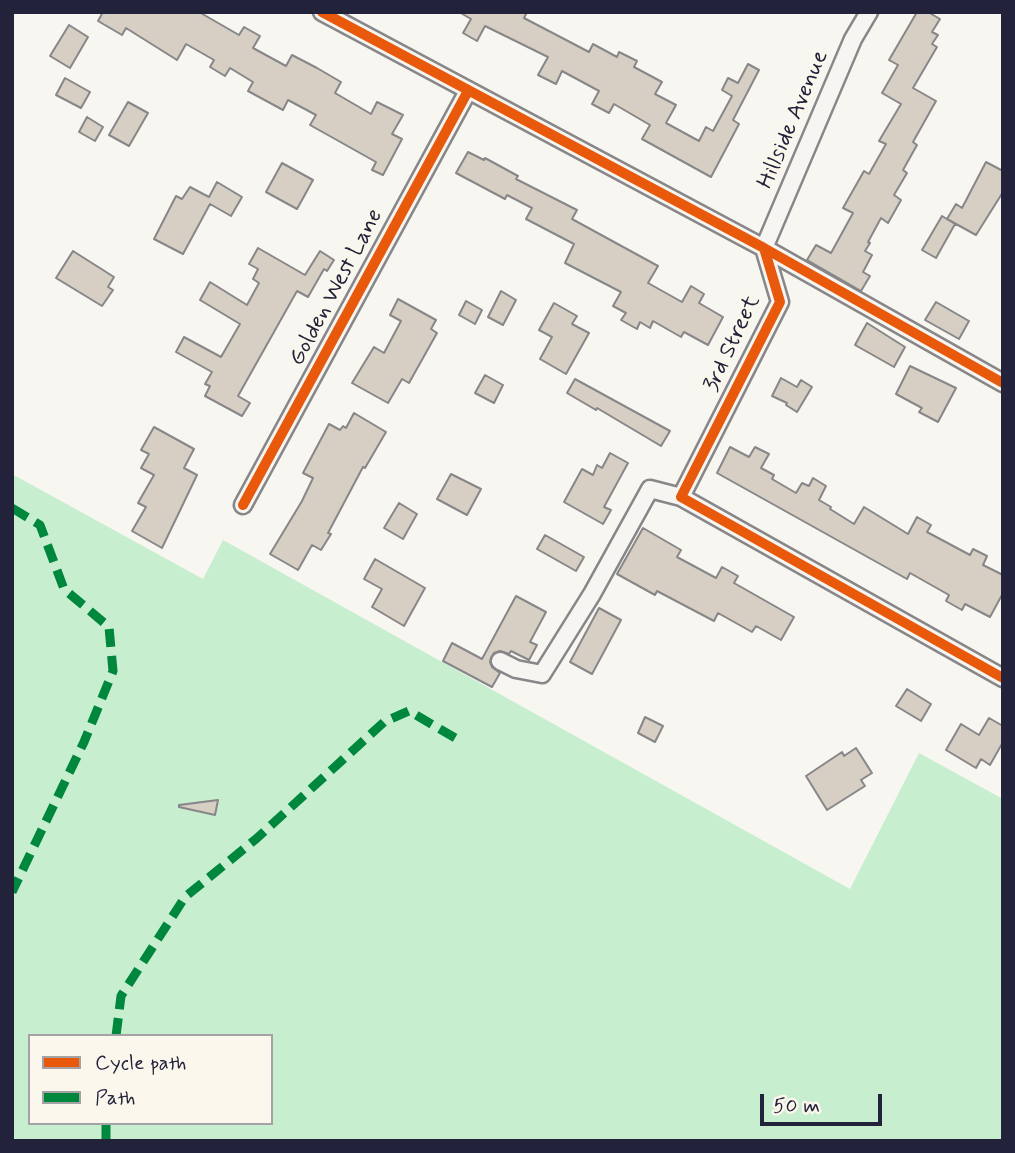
<!DOCTYPE html>
<html>
<head>
<meta charset="utf-8">
<style>
  body { margin:0 }
  #map { position:relative; width:1015px; height:1153px; overflow:hidden; background:#f8f6f0; font-family:Mynerve,sans-serif }
  canvas { display:block }
  .frame { position:absolute; inset:0; border:14px solid #22223b; pointer-events:none }
  .legend { position:absolute; left:28px; top:1034px; width:245px; height:91px; box-sizing:border-box; background:#fbf7ec; border:2px solid #a4a2a5; margin:0; padding:9px 12px; list-style:none; font-size:21px; color:#22223b }
  .legend li { display:flex; align-items:center; gap:14px; height:35px }
  .legend b { width:35px; border:2px solid #a4a2a5 }
  .scale { position:absolute; left:760px; top:1094px; width:122px; height:32px; box-sizing:border-box; border:4px solid #22223b; border-top:0; padding-left:9px; font-size:21px; line-height:24px; white-space:nowrap; color:#22223b; -webkit-text-stroke:5px #fbf7ec; paint-order:stroke }
</style>
</head>
<body>
<div id="map">
<canvas width="1015" height="1153"></canvas>
<div class="frame"></div>
<ul class="legend">
<li><b style="height:9px;background:#e8590c"></b>Cycle path</li>
<li><b style="height:9px;background:#00873e"></b>Path</li>
</ul>
<div class="scale">50 m</div>
</div>
<script>
const g = document.querySelector('canvas').getContext('2d');
g.lineJoin = 'round';
function fillPath(path, color) {
  g.fillStyle = color;
  g.fill(path, 'evenodd');
}
function shape(rows) {
  const path = new Path2D();
  for (const r of rows) {
    path.moveTo(r[0], r[1]);
    for (let i = 2; i < r.length; i += 2) path.lineTo(r[i], r[i + 1]);
  }
  return path;
}
function trace(path, color, width, dash) {
  g.strokeStyle = color;
  g.lineWidth = width;
  g.lineCap = dash ? 'butt' : 'round';
  g.setLineDash(dash || []);
  g.stroke(path);
}
function label(font, color, halo, rows, align = 'center') {
  g.font = font + ' Mynerve,sans-serif';
  g.lineWidth = 5;
  g.setLineDash([]);
  g.textBaseline = 'middle';
  g.strokeStyle = halo;
  g.fillStyle = color;
  for (const [text, x, y, turn = 0] of rows) {
    g.save();
    g.translate(x, y);
    g.rotate((+turn || 0) * Math.PI / 180);
    g.textAlign = isNaN(turn) ? turn : align;
    if (halo) g.strokeText(text, 0, 0);
    g.fillText(text, 0, 0);
    g.restore();
  }
}
fillPath(shape([
  [12,474,203,579,223,540,850,889,919,753,1003,799,1003,1141,12,1141],
  [30,1036,271,1036,271,1123,30,1123]
]), '#c8eed0');
const building = shape([
  [103,12,199,12,239,35,244,27,260,36,253,48,286,66,292,55,317,68,341,82,335,93,371,114,377,102,403,115,392,134,402,139,383,175,372,170,376,162,310,125,316,115,288,100,283,110,248,91,253,82,230,68,225,76,210,67,214,60,186,44,177,60,126,28,122,35,98,21,103,12],
  [459,12,527,12,524,18,589,52,593,44,617,57,619,52,637,61,634,67,662,82,655,94,676,105,666,123,699,141,706,127,713,131,732,96,722,90,728,78,738,83,748,64,759,70,733,120,739,124,711,177,642,139,650,125,614,104,609,113,592,104,599,91,562,71,556,84,538,75,548,57,485,26,477,41,463,33,471,19,459,12],
  [917,12,928,12,940,19,932,32,938,35,932,44,937,47,913,88,936,101,913,142,917,145,903,170,907,173,894,195,901,200,888,223,881,218,868,242,870,243,865,251,872,255,863,272,870,276,861,291,807,260,816,245,831,253,853,213,843,208,864,171,869,174,886,144,879,141,901,104,882,93,898,65,889,60,917,12],
  [69,25,88,37,70,68,50,56,69,25],
  [65,78,90,92,81,108,56,95,65,78],
  [128,102,148,113,129,146,109,135,128,102],
  [87,117,103,127,95,141,79,132,87,117],
  [468,152,484,160,485,158,518,176,516,179,577,210,572,219,658,266,648,283,682,302,691,286,704,294,699,303,723,317,708,345,684,332,681,337,653,321,650,328,640,322,637,329,621,320,626,313,613,306,621,292,565,263,574,244,526,219,532,208,507,195,505,199,456,173,468,152],
  [986,162,1003,171,1003,192,976,235,947,219,956,204,962,208,986,162],
  [282,163,313,180,297,209,266,192,282,163],
  [217,182,242,197,231,216,210,204,183,254,154,239,176,196,182,199,190,187,209,197,217,182],
  [942,216,955,224,936,258,922,250,942,216],
  [258,248,305,275,320,251,334,260,327,271,324,269,308,297,297,291,238,396,250,403,242,416,205,396,210,386,205,384,212,372,176,352,184,337,221,357,240,324,200,300,210,282,247,305,259,283,253,279,258,269,249,264,258,248],
  [73,251,114,277,108,287,113,290,102,306,56,278,73,251],
  [501,291,516,300,503,325,488,317,501,291],
  [398,299,436,320,431,329,437,333,409,383,402,379,388,403,352,383,374,347,384,353,401,321,390,315,398,299],
  [466,301,482,310,475,324,459,315,466,301],
  [936,302,969,321,959,339,925,320,936,302],
  [554,303,577,316,572,324,589,333,566,374,540,359,552,337,539,330,554,303],
  [867,323,905,347,894,367,855,345,867,323],
  [910,366,956,388,938,422,919,412,922,408,896,394,910,366],
  [485,375,503,385,494,403,475,393,485,375],
  [781,378,797,387,801,380,812,387,797,412,786,405,787,403,772,396,781,378],
  [575,379,670,431,661,446,597,408,596,410,567,393,575,379],
  [354,413,386,432,365,468,363,467,328,533,331,534,321,550,312,545,298,570,270,554,302,501,313,478,303,473,329,424,340,430,343,426,346,428,354,413],
  [154,427,194,449,184,468,197,475,162,548,132,531,146,507,138,503,154,475,141,468,149,454,141,450,154,427],
  [730,447,749,457,755,447,769,454,761,468,774,475,772,479,796,493,802,483,809,486,813,478,826,486,819,500,831,507,830,509,854,524,864,507,908,534,917,517,931,525,927,532,970,555,973,549,987,556,983,565,1003,575,1003,593,990,617,965,604,962,610,946,601,949,595,910,573,907,579,717,473,730,447],
  [610,453,628,463,604,507,611,510,603,524,564,502,582,469,593,475,597,465,602,468,610,453],
  [451,474,481,489,467,515,437,499,451,474],
  [399,503,417,514,403,539,384,528,399,503],
  [643,528,681,550,677,557,716,578,722,567,738,576,734,583,794,617,781,640,756,626,752,632,718,613,714,621,657,591,655,595,617,574,643,528],
  [545,535,584,557,576,571,537,549,545,535],
  [375,559,425,588,404,626,372,607,382,589,364,579,375,559],
  [516,596,546,612,530,642,537,645,529,660,511,651,509,654,500,651,494,653,490,662,492,667,500,673,492,687,443,661,452,643,482,659,516,596],
  [599,608,621,620,592,674,570,662,599,608],
  [907,689,931,704,921,721,896,706,907,689],
  [645,717,663,726,655,742,638,733,645,717],
  [989,718,1003,726,1003,742,990,765,981,759,976,768,946,750,961,724,979,735,989,718],
  [856,748,872,773,861,780,865,786,827,810,806,776,842,752,844,756,856,748],
  [218,800,215,815,179,807,179,805,218,800]
]);
fillPath(building, '#d7cfc4');
trace(building, '#878688', 2);
const minor = shape([
  [322,12,764,248,1003,383],
  [764,248,780,302,681,497,1003,678],
  [764,248,853,39,869,12],
  [243,505,468,91],
  [500,661,516,669,542,674,592,594,650,489,681,497]
]);
trace(minor, '#878688', 21);
trace(minor, '#f6f5f1', 16);
trace(shape([
  [12,508,40,525,64,589,109,627,113,671,84,742,12,892],
  [116,1036,121,996,185,897,256,839,384,722,409,711,457,739],
  [106,1141,106,1123]
]), '#00873e', 9, [18, 9]);
trace(shape([
  [322,12,764,248,1003,383],
  [764,248,780,302,681,497,1003,678],
  [243,505,468,91]
]), '#e8590c', 10);
label('23px', '#22223b', '#fbf7ec', [
  ["Hillside Avenue",794,120,-67],
  ["Golden West Lane",337,288,-62],
  ["3rd Street",733,344,-65]
]);
</script>
</body>
</html>
